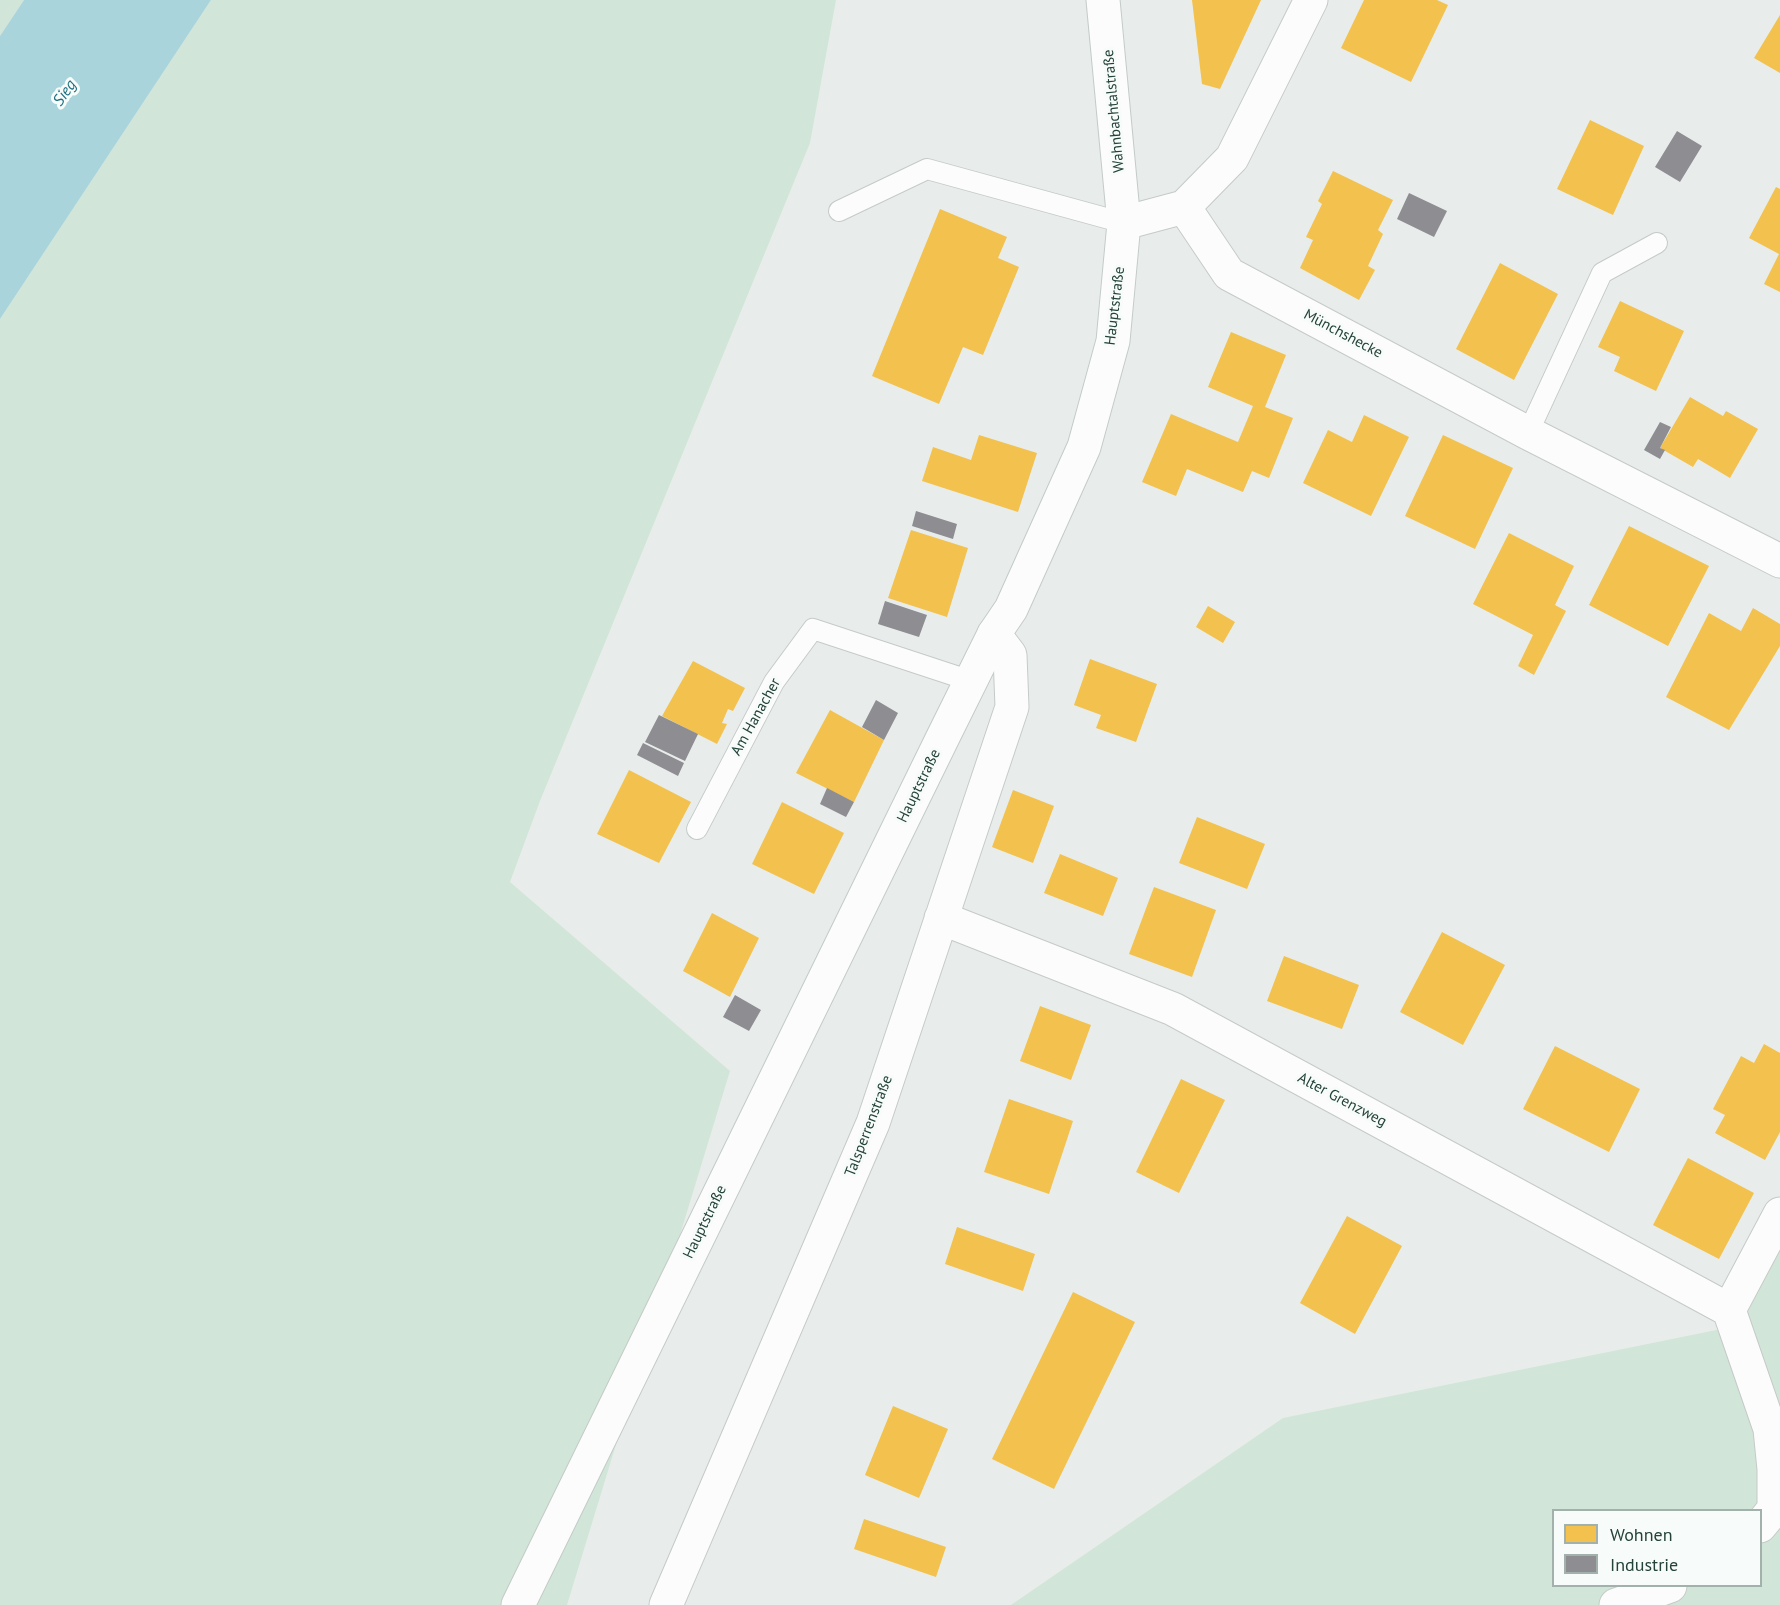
<!DOCTYPE html>
<html>
<head>
<meta charset="utf-8">
<style>
  body { margin:0 }
  #map { position:relative; width:1780px; height:1605px; overflow:hidden; background:#e8edeb; font-family:"PT Sans",sans-serif }
  canvas { display:block }
  .legend { position:absolute; left:1552px; top:1509px; width:210px; height:78px; box-sizing:border-box; background:#f7fbf9; border:2px solid #a3b1ad; margin:0; padding:8px 10px; list-style:none; font-size:18px; color:#24423a }
  .legend li { display:flex; align-items:center; gap:12px; height:30px }
  .legend b { width:30px; border:2px solid #a3b1ad }
</style>
</head>
<body>
<div id="map">
<canvas width="1780" height="1605"></canvas>
<ul class="legend">
<li><b style="height:16px;background:#f2c14e"></b>Wohnen</li>
<li><b style="height:16px;background:#8d8d92"></b>Industrie</li>
</ul>
</div>
<script>
const g = document.querySelector('canvas').getContext('2d');
g.lineJoin = 'round';
function fillPath(path, color) {
  g.fillStyle = color;
  g.fill(path, 'evenodd');
}
function shape(rows) {
  const path = new Path2D();
  for (const r of rows) {
    path.moveTo(r[0], r[1]);
    for (let i = 2; i < r.length; i += 2) path.lineTo(r[i], r[i + 1]);
  }
  return path;
}
function trace(path, color, width, dash) {
  g.strokeStyle = color;
  g.lineWidth = width;
  g.lineCap = dash ? 'butt' : 'round';
  g.setLineDash(dash || []);
  g.stroke(path);
}
function label(font, color, halo, rows, align = 'center') {
  g.font = font + ' "PT Sans",sans-serif';
  g.lineWidth = 6;
  g.setLineDash([]);
  g.textBaseline = 'middle';
  g.strokeStyle = halo;
  g.fillStyle = color;
  for (const [text, x, y, turn = 0] of rows) {
    g.save();
    g.translate(x, y);
    g.rotate((+turn || 0) * Math.PI / 180);
    g.textAlign = isNaN(turn) ? turn : align;
    if (halo) g.strokeText(text, 0, 0);
    g.fillText(text, 0, 0);
    g.restore();
  }
}
fillPath(shape([
  [0,0,24,0,0,36],
  [211,0,836,0,810,143,540,801,510,882,730,1071,567,1605,0,1605,0,319],
  [1780,1249,1780,1605,1011,1605,1283,1418,1741,1325],
  [1554,1510,1760,1510,1760,1586,1554,1586]
]), '#d1e6d8');
fillPath(shape([
  [24,0,211,0,0,319,0,36]
]), '#a9d4db');
fillPath(shape([
  [1192,0,1261,0,1220,89,1202,84],
  [1364,0,1437,0,1448,5,1411,82,1341,48],
  [1780,15,1780,73,1754,58],
  [1590,120,1644,146,1613,215,1557,189],
  [1333,171,1393,200,1378,230,1383,234,1368,266,1375,270,1359,300,1300,268,1313,240,1306,237,1322,204,1318,201],
  [1776,187,1780,189,1780,292,1764,284,1779,254,1749,238],
  [940,209,1007,237,998,258,1019,267,983,355,963,347,939,404,872,376],
  [1500,263,1558,294,1514,380,1456,349],
  [1620,301,1684,331,1656,391,1614,371,1620,357,1598,347],
  [1231,332,1286,355,1265,407,1293,418,1269,478,1252,471,1243,492,1187,469,1176,496,1142,482,1171,414,1238,442,1253,406,1208,387],
  [1690,397,1723,416,1726,411,1758,429,1730,478,1698,459,1693,467,1660,448],
  [1364,415,1409,437,1371,516,1303,483,1328,430,1352,442],
  [979,435,1037,453,1018,512,922,481,933,447,971,460],
  [1443,435,1513,468,1475,549,1405,516],
  [1629,526,1709,566,1668,646,1589,605],
  [911,530,968,548,947,617,888,598],
  [1509,533,1574,566,1555,605,1566,611,1534,675,1518,666,1533,635,1473,604],
  [1208,606,1235,622,1223,643,1196,627],
  [1753,608,1780,624,1780,646,1729,730,1666,697,1709,613,1741,631],
  [1090,659,1157,684,1136,742,1096,728,1101,715,1074,705],
  [693,661,745,688,733,711,728,709,722,723,727,724,717,744,662,716],
  [830,710,884,740,854,802,796,773],
  [629,770,691,802,659,863,597,834],
  [1013,790,1054,806,1033,863,992,847],
  [782,802,844,833,814,894,752,864],
  [1197,817,1265,844,1247,889,1179,863],
  [1060,854,1118,878,1103,916,1044,893],
  [1154,887,1216,910,1192,977,1129,954],
  [712,913,759,938,730,997,683,971],
  [1442,932,1505,965,1463,1045,1400,1012],
  [1284,956,1359,985,1342,1029,1267,1001],
  [1040,1006,1091,1025,1071,1080,1020,1061],
  [1764,1044,1780,1053,1780,1132,1765,1160,1715,1133,1725,1115,1713,1109,1741,1056,1754,1063],
  [1555,1046,1640,1089,1609,1152,1523,1109],
  [1181,1079,1225,1100,1179,1193,1136,1172],
  [1009,1099,1073,1121,1049,1194,984,1172],
  [1688,1158,1754,1193,1719,1259,1653,1225],
  [1347,1216,1402,1246,1355,1334,1300,1303],
  [957,1227,1035,1254,1023,1291,945,1264],
  [1073,1292,1135,1322,1054,1489,992,1459],
  [893,1406,948,1429,919,1498,865,1475],
  [864,1519,946,1547,936,1577,854,1549]
]), '#f2c14e');
fillPath(shape([
  [1677,131,1702,146,1680,182,1655,167],
  [1409,193,1447,211,1434,237,1397,219],
  [1660,422,1671,427,1660,448,1665,450,1660,459,1644,450],
  [916,511,957,524,953,539,912,526],
  [885,601,927,615,919,637,878,624],
  [876,700,898,713,884,740,862,727],
  [659,715,698,734,685,761,645,742],
  [643,743,684,763,678,776,637,755],
  [827,788,854,802,846,817,820,804],
  [735,995,761,1010,749,1031,723,1017]
]), '#8d8d92');
const service = shape([
  [839,211,927,169,1124,223],
  [1528,433,1602,273,1657,243],
  [697,829,774,682,813,629,971,681]
]);
const minor = shape([
  [1184,207,1229,274,1528,433,1780,561],
  [941,918,1173,1009,1729,1310],
  [1729,1310,1770,1429,1774,1469,1774,1509,1760,1526],
  [1729,1310,1780,1214],
  [666,1605,873,1123,1012,707,1010,655,994,634],
  [1616,1605,1670,1586]
]);
const tertiary = shape([
  [1124,223,1184,207,1232,158,1311,0]
]);
const secondary = shape([
  [518,1605,942,739,994,634,1011,609,1084,447,1113,341,1124,223,1103,0]
]);
trace(service, '#c5cac8', 22);
trace(minor, '#c5cac8', 35);
trace(tertiary, '#c5cac8', 35);
trace(secondary, '#c3cbc8', 35);
trace(service, '#fcfcfc', 20);
trace(minor, '#fcfcfc', 33);
trace(tertiary, '#fcfcfc', 33);
trace(secondary, '#fcfcfc', 33);
label('15px', '#24423a', '#f7fbf9', [
  ["Wahnbachtalstraße",1114,111,-95],
  ["Hauptstraße",1115,306,-83],
  ["Münchshecke",1343,334,28],
  ["Am Hanacher",756,717,-61],
  ["Hauptstraße",919,786,-64],
  ["Alter Grenzweg",1342,1100,28],
  ["Talsperrenstraße",869,1126,-69],
  ["Hauptstraße",705,1222,-64]
]);
label('italic 16px', '#1c6f80', '#f7fbf9', [
  ["Sieg",65,93,-55]
]);
</script>
</body>
</html>
